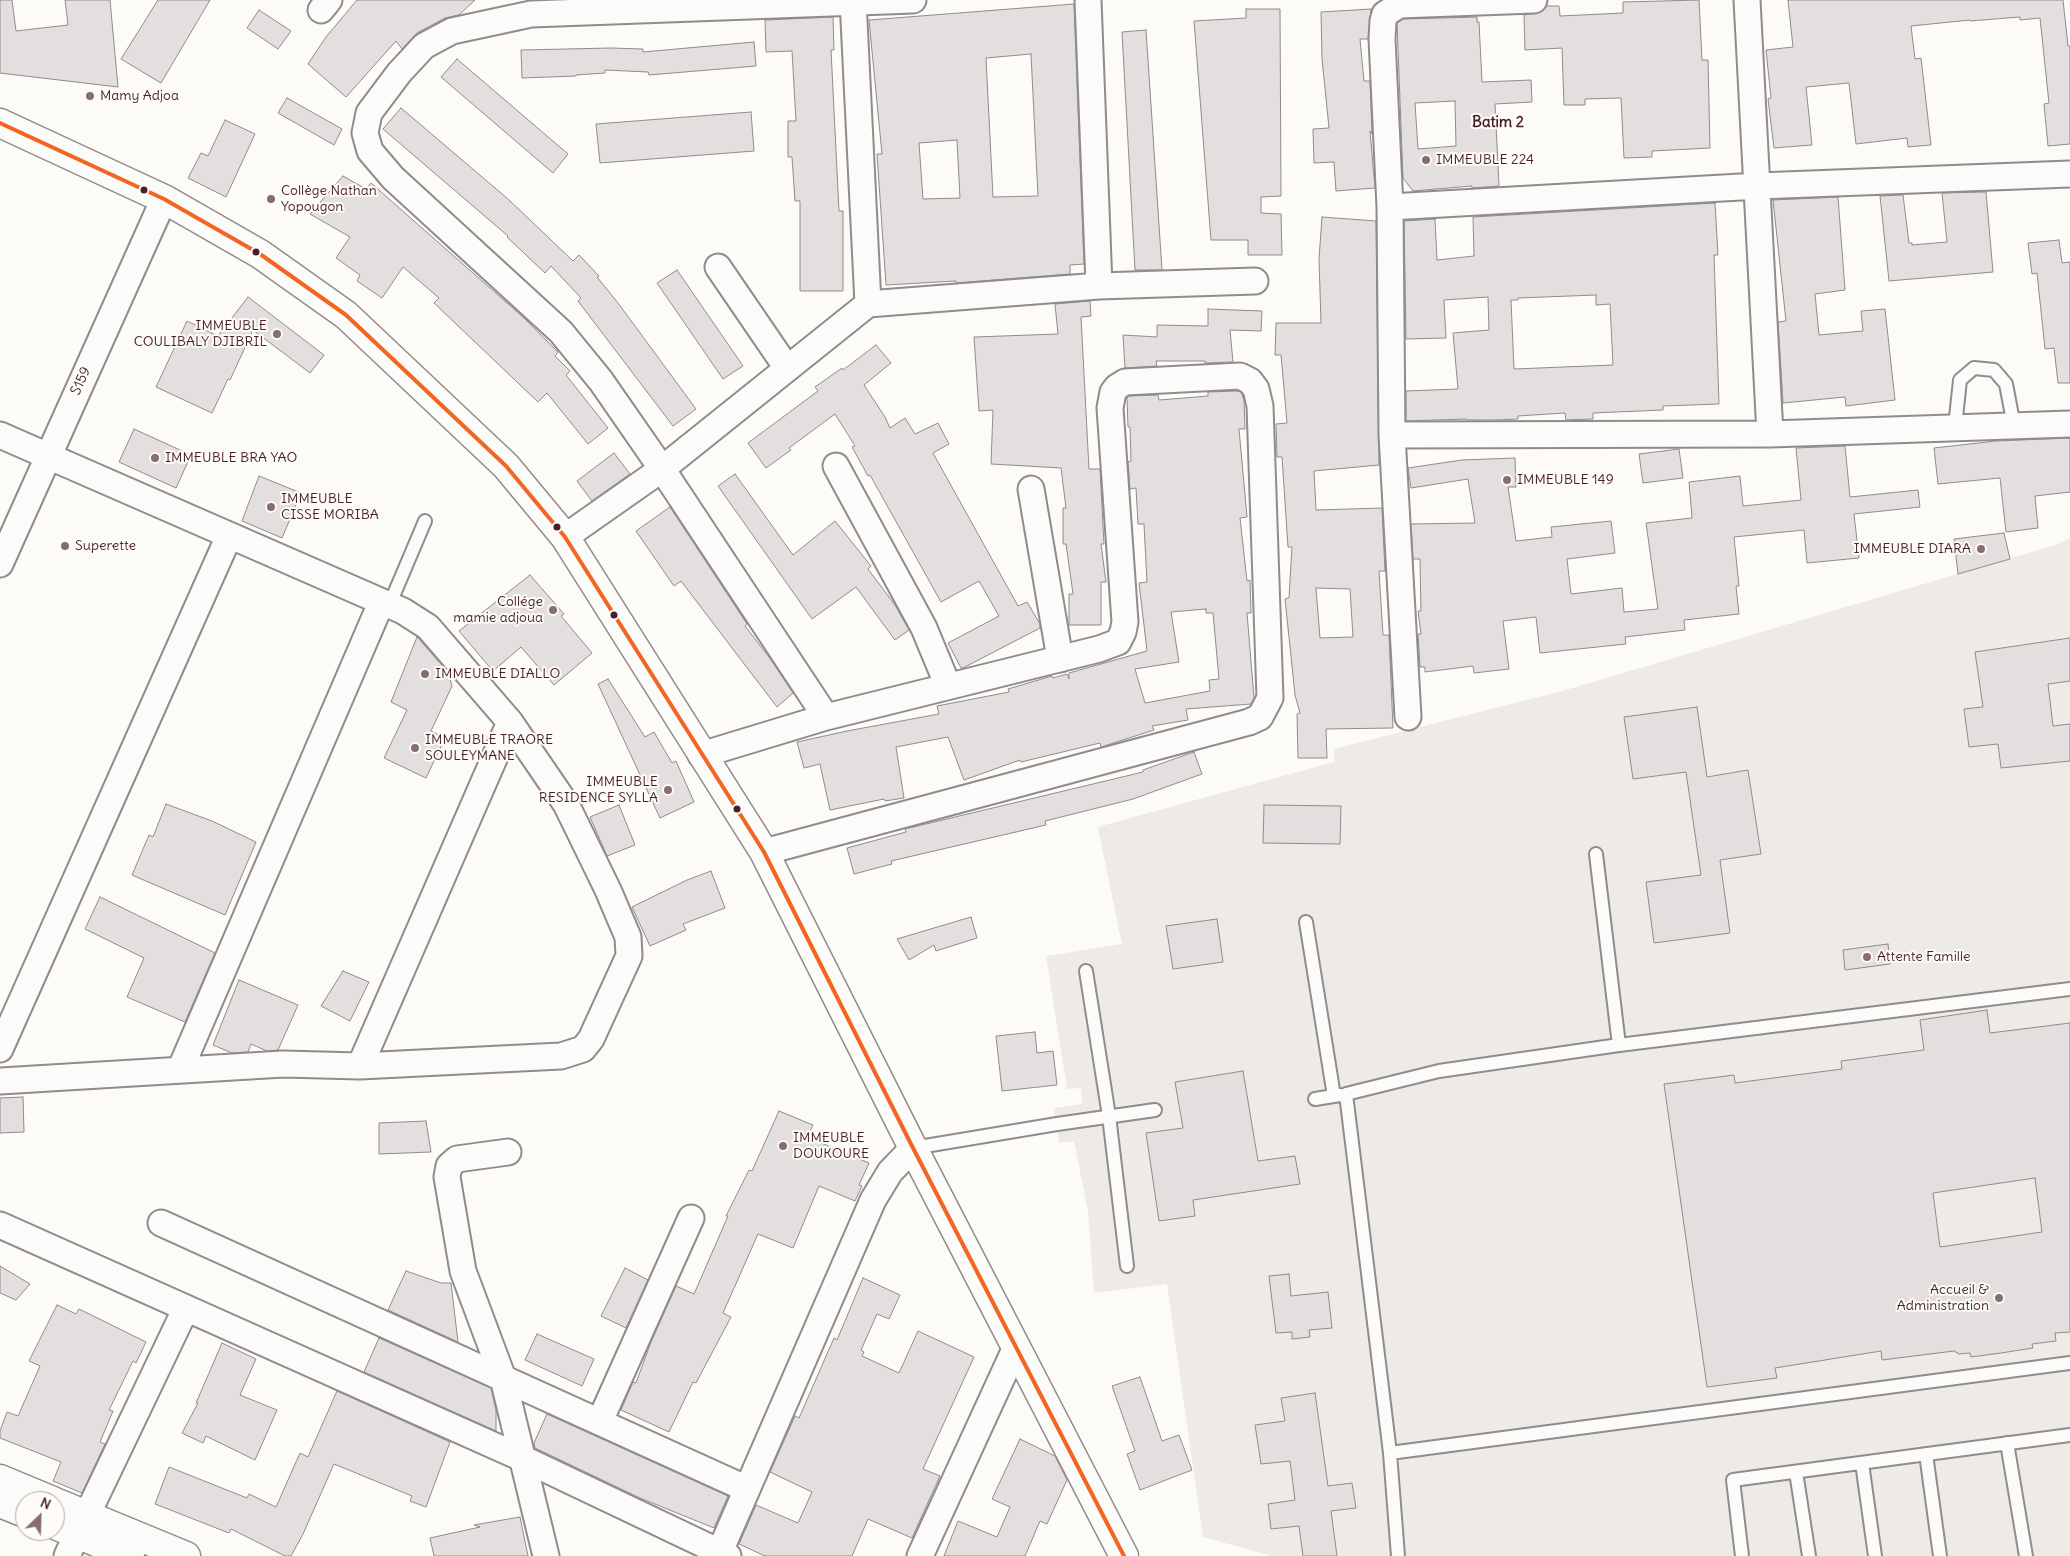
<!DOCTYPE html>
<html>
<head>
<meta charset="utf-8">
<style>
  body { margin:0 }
  #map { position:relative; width:2070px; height:1556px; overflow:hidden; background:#fcfbf8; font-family:Delius,sans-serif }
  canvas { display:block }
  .north { position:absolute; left:15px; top:1491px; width:50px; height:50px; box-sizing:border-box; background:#fdfcf7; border:1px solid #b5a4a5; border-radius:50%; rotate:24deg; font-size:14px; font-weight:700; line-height:20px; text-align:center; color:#4a1f2b }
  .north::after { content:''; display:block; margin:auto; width:18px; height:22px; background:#886c73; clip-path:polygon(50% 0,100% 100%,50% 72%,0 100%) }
</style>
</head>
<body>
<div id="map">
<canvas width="2070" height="1556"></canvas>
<div class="north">N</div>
</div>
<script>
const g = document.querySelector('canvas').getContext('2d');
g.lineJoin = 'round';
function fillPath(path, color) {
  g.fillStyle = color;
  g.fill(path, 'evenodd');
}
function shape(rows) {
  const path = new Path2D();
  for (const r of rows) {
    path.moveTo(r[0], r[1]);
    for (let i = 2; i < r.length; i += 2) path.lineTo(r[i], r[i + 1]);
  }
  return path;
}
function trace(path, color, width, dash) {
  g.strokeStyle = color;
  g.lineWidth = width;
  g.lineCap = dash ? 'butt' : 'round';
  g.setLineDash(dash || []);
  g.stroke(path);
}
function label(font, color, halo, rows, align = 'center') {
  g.font = font + ' Delius,sans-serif';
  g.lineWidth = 4;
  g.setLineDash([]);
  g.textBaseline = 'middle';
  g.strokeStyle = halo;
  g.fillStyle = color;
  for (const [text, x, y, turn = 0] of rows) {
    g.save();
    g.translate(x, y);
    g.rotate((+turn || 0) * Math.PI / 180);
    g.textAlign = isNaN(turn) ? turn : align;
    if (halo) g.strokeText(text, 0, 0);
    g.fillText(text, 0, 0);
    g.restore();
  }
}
fillPath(shape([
  [2070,538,2070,1556,1272,1556,1203,1537,1167,1284,1094,1293,1088,1212,1074,1141,1059,1143,1054,1108,1082,1104,1081,1088,1067,1089,1046,956,1122,944,1098,827,1334,762,1334,749,1559,692,2055,545]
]), '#eeebe7');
fillPath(shape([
  [1559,692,1577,778,1560,784,1597,1030,1336,1068,1325,1004,1167,1034,1165,1008,1132,1013,1122,944,1098,827,1334,762,1334,749],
  [1608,1054,1661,1407,1412,1442,1395,1429,1357,1148,1382,1099,1440,1077],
  [2070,1377,2070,1416,2038,1420,2033,1381],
  [1968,1401,1972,1437,1799,1456,1794,1419],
  [1781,1420,1786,1460,1700,1470,1711,1556,1409,1556,1398,1476,1415,1464]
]), '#eeeae8');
const building = shape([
  [0,0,12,0,16,31,68,25,65,0,110,0,118,87,0,73,0,0],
  [158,0,210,0,161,83,121,59,158,0],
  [357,0,475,0,459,15,445,18,417,33,402,49,396,41,346,97,308,64,326,37,357,0],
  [1699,0,1702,60,1708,60,1710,148,1652,151,1652,157,1624,158,1621,98,1585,99,1585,105,1564,105,1562,48,1525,50,1524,15,1541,12,1547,6,1559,6,1560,16,1623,13,1623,2,1699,0],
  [1788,0,2063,0,2068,46,2070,46,2070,144,2048,146,2044,104,2049,103,2040,18,2020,20,2020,17,1970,21,1970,20,1911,26,1915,59,1921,58,1931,145,1908,147,1907,138,1856,144,1849,83,1806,87,1812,145,1774,148,1768,99,1771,98,1766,50,1793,47,1788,0],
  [1074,4,1084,264,1070,265,1070,274,956,283,956,281,886,285,877,154,882,154,869,20,1074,4],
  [1031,54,1038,196,993,197,986,58,1031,54],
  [957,140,960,198,923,199,919,143,957,140],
  [1246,9,1280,9,1281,196,1261,197,1261,213,1281,214,1282,255,1248,255,1248,240,1211,240,1194,21,1246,18,1246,9],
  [1371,9,1368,39,1360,39,1364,81,1370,81,1372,134,1370,131,1375,188,1336,191,1334,162,1314,163,1313,129,1329,128,1322,59,1321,12,1371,9],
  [259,10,291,31,278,49,247,28,259,10],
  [833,17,834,50,831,50,839,211,843,211,843,291,800,291,800,201,795,201,792,157,788,157,788,121,796,121,792,51,766,52,765,20,833,17],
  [1477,17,1477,22,1479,22,1482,82,1531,80,1532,102,1495,104,1499,186,1472,188,1472,186,1413,191,1403,178,1397,23,1403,19,1477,17],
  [1455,101,1456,146,1418,149,1415,103,1455,101],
  [1146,30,1162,270,1135,270,1122,32,1146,30],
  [754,42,756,66,649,75,648,72,605,70,605,73,576,75,576,76,522,78,521,50,611,48,643,49,643,52,754,42],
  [457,59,568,154,553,173,441,77,457,59],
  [287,98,342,129,334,145,278,113,287,98],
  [401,108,508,199,573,261,579,255,599,276,597,277,618,303,696,409,673,426,578,301,581,298,551,266,545,273,507,237,508,236,383,129,401,108],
  [751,112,754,151,600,163,596,124,751,112],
  [225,120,255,134,226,197,188,178,201,153,208,156,225,120],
  [343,176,366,189,371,183,524,318,558,352,555,356,570,371,566,375,608,428,588,444,547,393,538,402,434,303,439,298,403,267,382,298,357,281,360,275,336,258,350,237,310,214,343,176],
  [1986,192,1993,272,1889,281,1880,196,1903,195,1909,243,1912,243,1912,245,1947,242,1942,193,1986,192],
  [1838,197,1845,290,1815,294,1819,335,1863,331,1861,311,1885,309,1895,400,1846,406,1845,397,1783,403,1778,322,1786,321,1773,200,1838,197],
  [1715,203,1718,255,1714,255,1719,404,1663,406,1663,410,1593,413,1593,419,1566,420,1565,413,1518,416,1518,419,1499,420,1466,420,1466,419,1406,421,1406,391,1458,389,1453,333,1489,330,1488,297,1444,300,1446,338,1406,339,1404,221,1435,219,1437,260,1474,256,1473,217,1715,203],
  [1596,295,1596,305,1610,304,1613,365,1514,369,1511,300,1518,300,1518,298,1596,295],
  [1322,217,1376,221,1379,465,1314,471,1316,510,1382,508,1385,571,1379,571,1383,635,1389,635,1393,728,1326,729,1327,758,1298,758,1297,714,1300,713,1295,695,1285,599,1289,598,1292,547,1288,547,1282,457,1277,457,1276,424,1287,423,1281,355,1275,355,1276,323,1321,323,1319,259,1322,217],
  [1316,588,1350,589,1353,637,1320,638,1316,588],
  [2059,240,2062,263,2070,262,2070,383,2058,383,2054,348,2045,349,2037,273,2032,274,2028,243,2059,240],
  [677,270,743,366,723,379,657,283,677,270],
  [248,297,324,355,310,373,253,330,230,380,228,379,212,413,156,387,187,321,218,336,248,297],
  [1090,301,1091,316,1081,317,1089,469,1100,469,1104,544,1101,544,1106,582,1101,582,1101,625,1069,625,1069,594,1073,594,1066,544,1063,544,1063,508,1066,508,1061,468,991,464,993,410,979,411,974,337,1058,334,1055,304,1090,301],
  [1208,309,1262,311,1261,331,1230,330,1233,362,1205,363,1205,361,1156,361,1157,366,1125,368,1123,335,1157,337,1157,325,1208,326,1208,309],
  [876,345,891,363,864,385,885,417,890,428,905,418,915,434,938,423,949,444,933,453,1018,606,1027,602,1040,624,1040,628,963,668,961,668,948,643,999,616,979,581,941,602,870,475,868,476,852,447,855,446,835,414,789,448,791,450,766,468,748,443,818,391,815,387,842,368,843,370,876,345],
  [1236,391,1241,392,1244,400,1245,429,1239,429,1247,517,1240,518,1247,581,1250,580,1251,613,1247,613,1254,698,1251,704,1186,709,1188,720,1152,726,1154,730,1101,747,1100,743,1021,762,1020,760,964,780,948,737,896,747,904,798,885,801,884,799,830,810,820,764,804,768,797,742,847,731,939,714,937,706,1009,692,1008,689,1052,676,1053,678,1067,674,1069,679,1069,673,1147,651,1139,583,1147,582,1144,524,1138,524,1136,488,1130,489,1128,462,1131,461,1130,427,1128,427,1127,398,1129,396,1158,395,1159,400,1208,396,1208,392,1236,391],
  [1206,609,1206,613,1213,613,1219,679,1209,680,1210,691,1145,703,1135,669,1179,662,1171,612,1206,609],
  [134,429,191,455,176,488,119,462,134,429],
  [2070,438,2070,492,2035,496,2038,528,2006,532,2000,478,1938,484,1934,448,1996,441,2070,438],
  [1845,446,1850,497,1918,490,1920,507,1854,514,1859,558,1807,563,1804,530,1734,537,1739,586,1736,586,1739,614,1684,620,1685,630,1625,637,1626,644,1540,653,1536,617,1503,621,1509,669,1474,673,1473,666,1425,672,1425,667,1420,667,1418,634,1421,634,1418,611,1421,611,1420,559,1413,559,1411,524,1475,523,1468,479,1411,488,1408,468,1462,460,1515,458,1516,487,1508,487,1516,541,1552,537,1551,527,1611,521,1615,553,1567,559,1571,594,1622,588,1624,612,1658,609,1646,523,1692,518,1689,482,1740,476,1743,506,1801,500,1796,448,1845,446],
  [1679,449,1683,478,1643,483,1639,454,1679,449],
  [614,453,630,474,592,501,577,481,614,453],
  [735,474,793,555,835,521,871,566,868,569,895,605,909,630,895,640,856,587,812,619,718,486,735,474],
  [259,476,301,493,282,538,242,521,259,476],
  [670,507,747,624,745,626,769,657,793,693,777,707,681,581,674,586,636,531,670,507],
  [2004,533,2010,559,1958,574,1954,539,2004,533],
  [530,575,564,614,561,616,592,653,554,685,521,647,493,671,459,631,530,575],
  [417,637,448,672,452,686,431,731,445,738,426,778,384,758,407,710,391,702,417,637],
  [2070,638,2070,681,2048,684,2053,726,2070,724,2070,761,2001,768,1998,744,1969,747,1964,709,1983,707,1975,652,2070,638],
  [608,679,645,737,654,732,672,763,676,761,694,802,660,818,598,684,608,679],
  [1697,707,1707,777,1748,770,1761,854,1720,860,1730,933,1654,943,1646,882,1701,875,1686,772,1633,779,1624,717,1697,707],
  [1194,752,1202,774,1133,799,1045,821,1046,825,891,861,892,864,854,874,847,848,906,832,905,829,1143,772,1143,770,1194,752],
  [166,804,212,821,256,842,225,915,132,875,149,835,153,837,166,804],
  [619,805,635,845,607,856,590,817,619,805],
  [1264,805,1341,806,1340,844,1263,843,1264,805],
  [711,871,725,908,683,924,686,930,650,946,632,907,687,880,711,871],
  [100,897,215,953,185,1022,127,997,144,958,85,929,100,897],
  [971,917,977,938,936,951,934,945,909,960,897,939,971,917],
  [1217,919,1223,962,1173,969,1166,926,1217,919],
  [1888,944,1890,964,1845,970,1843,950,1888,944],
  [343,971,369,982,350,1021,321,1006,343,971],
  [239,980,298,1005,278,1050,267,1051,251,1044,248,1052,232,1053,213,1045,239,980],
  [1987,1010,1990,1033,2070,1023,2070,1332,2055,1333,2056,1341,2032,1344,2033,1348,2001,1353,1971,1357,1970,1353,1959,1354,1954,1351,1882,1360,1881,1351,1775,1368,1777,1378,1707,1387,1664,1084,1734,1075,1735,1083,1842,1069,1841,1061,1924,1050,1920,1020,1987,1010],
  [2035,1178,2042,1232,1940,1247,1933,1193,2035,1178],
  [1035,1032,1037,1053,1053,1051,1057,1085,1002,1091,996,1036,1035,1032],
  [1243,1071,1258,1161,1295,1156,1300,1184,1193,1200,1195,1216,1159,1221,1146,1133,1183,1128,1175,1082,1243,1071],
  [23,1097,24,1132,0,1133,0,1098,23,1097],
  [779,1111,813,1125,807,1137,869,1163,859,1185,862,1186,855,1201,819,1186,793,1248,758,1234,723,1313,731,1317,696,1383,693,1382,669,1432,621,1410,633,1382,636,1383,651,1342,676,1286,694,1294,728,1216,726,1216,749,1170,752,1171,779,1111],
  [426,1121,431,1152,379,1154,379,1123,426,1121],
  [0,1266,30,1284,16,1300,0,1293,0,1266],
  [625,1268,648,1280,626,1328,601,1316,625,1268],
  [406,1271,441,1283,451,1283,458,1342,388,1310,406,1271],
  [1289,1274,1291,1296,1328,1292,1332,1328,1309,1330,1310,1337,1292,1339,1292,1332,1276,1333,1269,1276,1289,1274],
  [863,1278,900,1295,889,1319,877,1314,861,1350,864,1352,862,1356,899,1373,918,1331,974,1357,923,1469,940,1476,912,1538,868,1519,852,1556,765,1556,739,1544,756,1505,798,1523,812,1492,770,1472,795,1416,799,1418,834,1338,837,1340,863,1278],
  [57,1305,76,1314,79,1309,146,1342,136,1363,133,1361,109,1410,113,1411,100,1442,105,1444,82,1493,53,1481,61,1462,0,1438,0,1431,7,1412,18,1416,40,1366,29,1361,57,1305],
  [537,1334,594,1359,582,1386,525,1360,537,1334],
  [379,1338,491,1388,496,1410,496,1431,364,1372,379,1338],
  [222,1343,256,1359,240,1395,277,1410,255,1460,206,1436,203,1443,182,1433,198,1403,196,1403,222,1343],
  [1140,1377,1162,1441,1179,1435,1192,1470,1140,1490,1127,1454,1135,1451,1112,1386,1140,1377],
  [337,1391,450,1442,426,1507,410,1501,412,1496,334,1464,303,1534,291,1556,285,1556,231,1529,229,1533,155,1504,169,1467,247,1498,249,1494,276,1507,300,1453,308,1457,337,1391],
  [1315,1393,1328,1486,1352,1483,1356,1508,1331,1511,1337,1556,1303,1556,1299,1526,1271,1529,1268,1504,1295,1500,1290,1461,1261,1464,1255,1425,1285,1421,1281,1398,1315,1393],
  [547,1414,728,1496,714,1528,640,1498,535,1448,534,1443,547,1414],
  [1020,1439,1055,1456,1067,1480,1047,1524,1040,1521,1025,1556,944,1556,958,1521,997,1537,1010,1507,992,1499,1020,1439],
  [520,1517,528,1556,434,1556,430,1538,480,1527,474,1525,520,1517]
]);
fillPath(building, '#e2dfde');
trace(building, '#928a8b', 1);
const service = shape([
  [1955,427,1960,380,1974,368,1994,370,2006,384,2014,426],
  [389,606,425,521],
  [1596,854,1619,1045],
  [1306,922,1334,1096],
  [1086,971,1109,1116,1127,1266],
  [1315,1099,1340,1095],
  [913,1148,1057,1124,1155,1110],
  [2007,1443,2026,1556],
  [1390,1453,2070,1363],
  [1926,1454,1940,1556],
  [1862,1463,1875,1556],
  [1796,1472,1809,1556],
  [1398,1556,1390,1453,1346,1094,1439,1071,1619,1045,2070,989],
  [1742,1556,1733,1480,2070,1435]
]);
const minor = shape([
  [1088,0,1099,286],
  [1747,0,1770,434],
  [321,10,329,0],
  [1390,207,1758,186,2070,174],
  [718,267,787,368],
  [868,304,1099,286,1255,281],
  [0,435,403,611,428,627,510,722,566,804,608,890,628,937,629,956,591,1039,583,1049,561,1056,360,1066,283,1064,0,1081],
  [1392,435,1770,434,2070,424],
  [836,466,924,628,948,686],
  [1031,489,1060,659],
  [565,537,662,469,868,304,853,0],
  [0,564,164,199],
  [826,717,662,469,601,381,561,332,393,178,370,151,365,133,369,113,399,73,424,46,452,31,531,14,913,0],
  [1408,717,1392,435,1390,207,1382,39,1383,21,1385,14,1399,5,1534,0],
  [701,755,826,717,1099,649,1118,642,1123,632,1125,622,1110,408,1113,392,1117,387,1125,382,1240,376,1250,381,1256,389,1260,406,1270,698,1260,717,1249,722,764,852],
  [0,1049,229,536],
  [360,1066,510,722],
  [180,1070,381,603],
  [508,1152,457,1159,449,1166,447,1177,463,1271,503,1378,546,1556],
  [161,1223,747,1489],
  [0,1225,524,1459,728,1556],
  [600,1421,691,1218],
  [87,1515,186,1308],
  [67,1556,77,1534],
  [718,1556,873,1200,890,1172,913,1148],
  [920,1556,1016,1347]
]);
const tertiary = shape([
  [0,123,164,199,260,254,346,315,506,466,565,537,764,852,913,1148,1124,1556],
  [0,1479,53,1501],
  [55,1502,186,1556],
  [0,1503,25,1513],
  [55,1525,130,1556]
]);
trace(service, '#928a8b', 16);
trace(minor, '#928a8b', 29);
trace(tertiary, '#928a8b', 31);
trace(service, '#fbfbf9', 12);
trace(minor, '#fbfbf9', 25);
trace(tertiary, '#fbfbf9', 28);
trace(shape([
  [0,123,164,199,260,254,346,315,506,466,565,537,764,852,913,1148,1124,1556]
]), '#f26522', 4);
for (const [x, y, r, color] of [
  [90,96,5,"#886c73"],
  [1426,160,5,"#886c73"],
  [144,190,4.5,"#4a1f2b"],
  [271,199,5,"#886c73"],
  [256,252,4.5,"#4a1f2b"],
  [277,334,5,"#886c73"],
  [155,458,5,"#886c73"],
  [1507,480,5,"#886c73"],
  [271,507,5,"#886c73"],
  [557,527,4.5,"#4a1f2b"],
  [65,546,5,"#886c73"],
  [1981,549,5,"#886c73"],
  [553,610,5,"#886c73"],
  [614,615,4.5,"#4a1f2b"],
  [425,674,5,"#886c73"],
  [415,748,5,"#886c73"],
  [668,790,5,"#886c73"],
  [737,809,4.5,"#4a1f2b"],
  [1867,957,5,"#886c73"],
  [783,1146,5,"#886c73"],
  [1999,1298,5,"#886c73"]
]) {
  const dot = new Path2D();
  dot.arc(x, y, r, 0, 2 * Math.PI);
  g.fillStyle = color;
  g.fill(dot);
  trace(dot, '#fdfcf7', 2);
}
label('14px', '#4a1f2b', '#fdfcf7', [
  ["Mamy Adjoa",100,96],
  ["IMMEUBLE 224",1436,160],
  ["Collège Nathan",281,191],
  ["Yopougon",281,207],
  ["IMMEUBLE",267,326,"right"],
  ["COULIBALY DJIBRIL",267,342,"right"],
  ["IMMEUBLE BRA YAO",165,458],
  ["IMMEUBLE 149",1517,480],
  ["IMMEUBLE",281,499],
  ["CISSE MORIBA",281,515],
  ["Superette",75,546],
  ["IMMEUBLE DIARA",1971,549,"right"],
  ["Collége",543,602,"right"],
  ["mamie adjoua",543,618,"right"],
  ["IMMEUBLE DIALLO",435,674],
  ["IMMEUBLE TRAORE",425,740],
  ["SOULEYMANE",425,756],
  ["IMMEUBLE",658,782,"right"],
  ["RESIDENCE SYLLA",658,798,"right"],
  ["Attente Famille",1877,957],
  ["IMMEUBLE",793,1138],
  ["DOUKOURE",793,1154],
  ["Accueil &",1989,1290,"right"],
  ["Administration",1989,1306,"right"]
], 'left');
label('14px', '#4a1f2b', '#fdfcf7', [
  ["S159",81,381,-66]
]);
label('bold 15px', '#4a1f2b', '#fdfcf7', [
  ["Batim 2",1498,123]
]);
</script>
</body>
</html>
